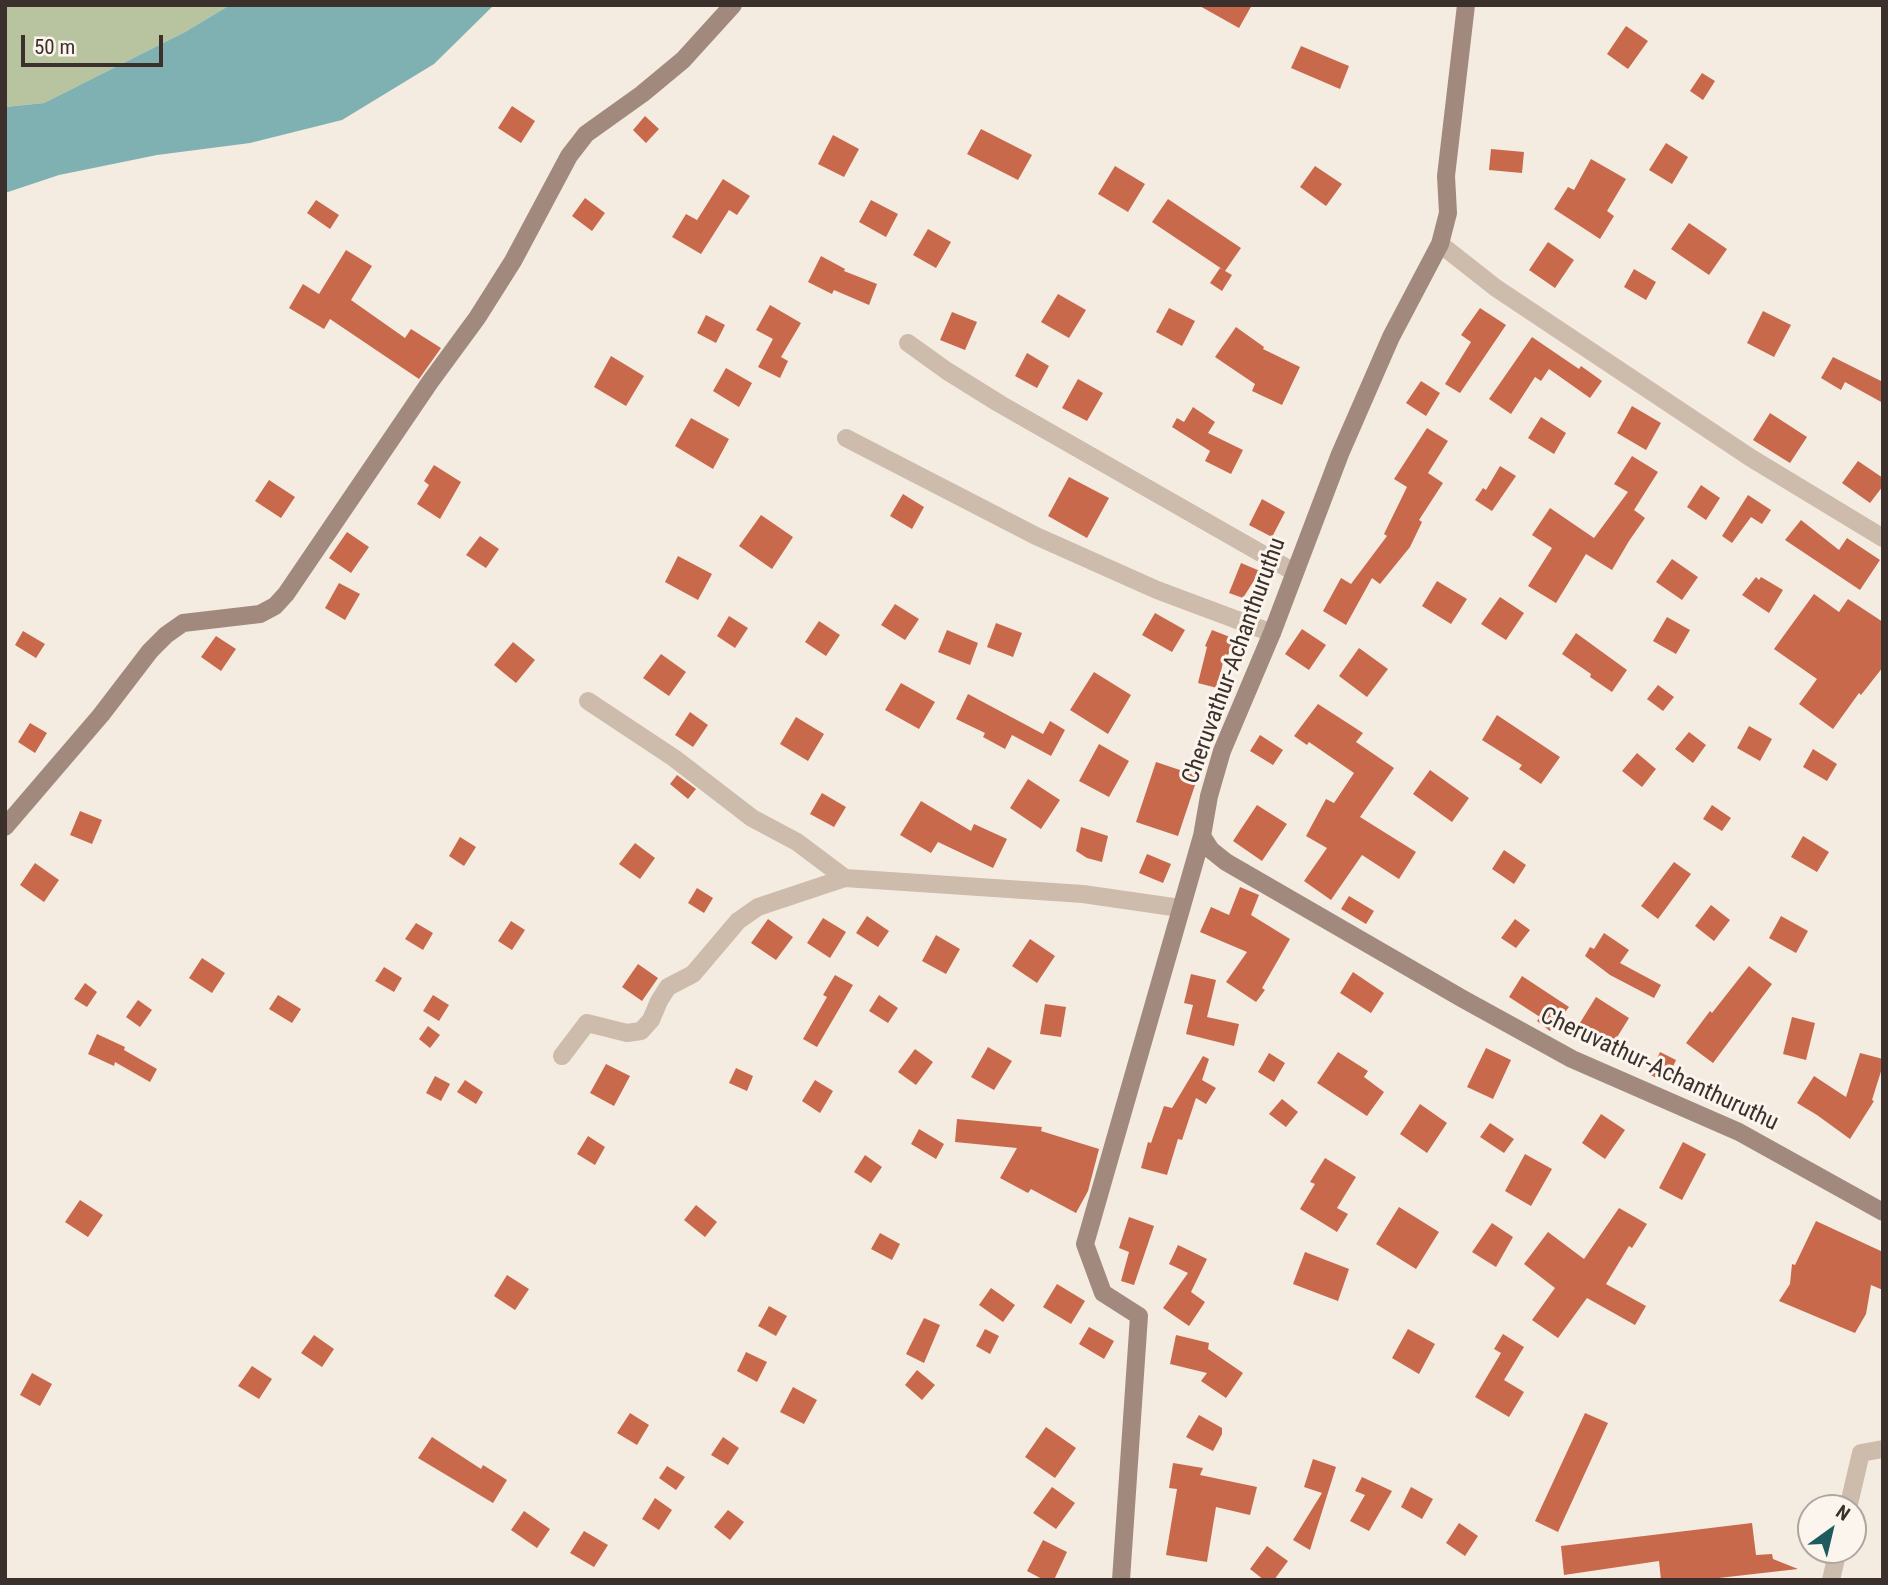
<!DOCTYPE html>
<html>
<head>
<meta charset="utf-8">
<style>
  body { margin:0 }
  #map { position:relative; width:1888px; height:1585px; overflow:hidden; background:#f4ebe1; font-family:"Roboto Condensed",sans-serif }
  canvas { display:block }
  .frame { position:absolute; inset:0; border:7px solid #3b302b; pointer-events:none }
  .north { position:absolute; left:1797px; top:1494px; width:70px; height:70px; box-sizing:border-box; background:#fbf5ee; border:2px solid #aea6a0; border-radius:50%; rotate:34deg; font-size:19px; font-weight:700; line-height:28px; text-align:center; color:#3b302b }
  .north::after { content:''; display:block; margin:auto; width:24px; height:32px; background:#1f5a5e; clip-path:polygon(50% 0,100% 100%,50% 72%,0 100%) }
  .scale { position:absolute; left:21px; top:35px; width:142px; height:32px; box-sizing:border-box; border:4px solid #3b302b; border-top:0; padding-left:9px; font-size:21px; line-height:24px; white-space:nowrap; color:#3b302b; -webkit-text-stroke:5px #fbf5ee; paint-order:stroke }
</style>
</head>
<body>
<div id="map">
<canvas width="1888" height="1585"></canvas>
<div class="frame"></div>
<div class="north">N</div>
<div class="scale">50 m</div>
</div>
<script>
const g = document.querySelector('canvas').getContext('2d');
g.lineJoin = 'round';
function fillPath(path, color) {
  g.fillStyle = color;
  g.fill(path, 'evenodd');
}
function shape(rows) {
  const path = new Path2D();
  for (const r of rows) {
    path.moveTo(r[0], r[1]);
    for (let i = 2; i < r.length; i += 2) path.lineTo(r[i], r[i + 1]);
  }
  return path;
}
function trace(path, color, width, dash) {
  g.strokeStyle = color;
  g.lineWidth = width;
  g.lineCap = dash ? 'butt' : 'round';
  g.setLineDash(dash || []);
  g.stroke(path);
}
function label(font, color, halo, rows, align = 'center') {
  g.font = font + ' "Roboto Condensed",sans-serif';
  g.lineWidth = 6;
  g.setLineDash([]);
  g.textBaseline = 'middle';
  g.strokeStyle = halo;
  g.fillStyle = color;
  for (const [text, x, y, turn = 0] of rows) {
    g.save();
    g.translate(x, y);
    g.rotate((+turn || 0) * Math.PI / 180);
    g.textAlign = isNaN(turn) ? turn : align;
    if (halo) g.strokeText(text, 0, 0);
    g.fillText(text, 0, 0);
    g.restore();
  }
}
fillPath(shape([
  [5,5,230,5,185,32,44,103,5,107]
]), '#b8c4a0');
fillPath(shape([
  [230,5,494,5,434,64,342,120,250,143,157,155,59,175,5,193,5,107,44,103,185,32]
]), '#7fb0b2');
fillPath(shape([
  [1198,5,1252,5,1239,28],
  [1626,26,1648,41,1628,69,1607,54],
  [1301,46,1349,66,1340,89,1291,68],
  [1702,73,1715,81,1703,100,1690,91],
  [512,106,535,121,521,143,498,128],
  [645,116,659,129,646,143,633,130],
  [981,129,1032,155,1018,180,967,154],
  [833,135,859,149,844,177,818,164],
  [1666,143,1688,157,1672,184,1649,170],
  [1491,149,1524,152,1522,173,1489,170],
  [1591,159,1626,179,1607,211,1614,216,1600,239,1554,209,1568,187,1574,190],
  [1115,166,1145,184,1128,212,1098,194],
  [1315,166,1342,184,1326,206,1300,187],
  [723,179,750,196,737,215,729,210,701,254,672,237,686,214,697,220],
  [585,198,605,213,592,231,572,216],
  [1168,199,1241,248,1225,271,1152,222],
  [316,200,339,215,330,229,307,213],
  [871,200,898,214,886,237,859,222],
  [1689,223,1727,249,1709,275,1671,249],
  [928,229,951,242,936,268,913,255],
  [1548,242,1574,260,1555,288,1529,270],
  [346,250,372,266,351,300,405,338,411,329,441,348,419,379,330,319,324,329,289,308,303,284,319,294],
  [821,256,845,269,844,271,877,284,869,305,834,290,832,294,808,282],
  [1220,268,1232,275,1222,291,1210,283],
  [1634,269,1656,282,1646,300,1624,287],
  [1058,294,1086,310,1069,338,1041,322],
  [770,305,801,323,781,357,788,361,780,378,758,367,773,339,756,330],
  [1169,308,1195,321,1182,346,1156,332],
  [1480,308,1506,325,1460,393,1445,384,1471,342,1461,335],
  [1763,311,1791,325,1774,357,1747,343],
  [952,312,977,322,965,350,940,340],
  [706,315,725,325,716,343,697,333],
  [1236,327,1264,347,1263,349,1300,367,1282,405,1252,391,1255,384,1215,357],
  [1532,337,1579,369,1581,366,1602,381,1590,398,1549,369,1541,381,1535,377,1511,414,1489,399],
  [1027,353,1049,366,1037,388,1015,376],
  [611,356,644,376,626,406,594,387],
  [1833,357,1883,382,1883,403,1845,382,1841,390,1821,378],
  [726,368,752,383,739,407,713,391],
  [1078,379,1103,393,1087,421,1062,408],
  [1421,381,1440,393,1426,416,1406,403],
  [1632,406,1661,423,1646,450,1617,433],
  [1193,407,1215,422,1208,433,1243,450,1231,474,1205,461,1210,451,1172,427,1177,418,1184,422],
  [1770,413,1807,437,1790,463,1753,440],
  [1541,417,1566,433,1554,454,1528,438],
  [691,418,729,439,713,469,675,446],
  [1427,428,1448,441,1428,473,1443,483,1419,520,1422,522,1410,547,1380,584,1372,578,1346,625,1323,611,1341,578,1351,584,1387,536,1384,534,1407,487,1394,479],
  [1632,456,1658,472,1634,510,1645,518,1629,541,1612,570,1586,554,1556,603,1528,586,1552,548,1532,535,1550,508,1594,538,1628,492,1614,484],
  [1858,461,1883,478,1883,486,1870,503,1842,483],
  [434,465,461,482,440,519,417,504,429,485,424,481],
  [1500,466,1516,476,1492,511,1475,500,1483,488,1486,490],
  [1069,477,1109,498,1087,538,1048,516],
  [269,480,295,497,281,518,255,501],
  [1701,485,1720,498,1706,520,1687,507],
  [903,494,924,507,912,529,890,516],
  [1748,495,1771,510,1762,524,1751,517,1732,543,1722,536],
  [1262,499,1285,512,1272,537,1249,525],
  [761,515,793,537,772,569,739,546],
  [1801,520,1839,550,1847,538,1880,560,1860,590,1785,540],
  [347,532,369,547,351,573,329,558],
  [480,536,499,549,486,568,466,555],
  [678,556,712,574,698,600,665,582],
  [1672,559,1698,577,1682,600,1656,582],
  [1241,563,1260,571,1243,598,1229,593],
  [1756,577,1759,580,1761,577,1783,590,1769,613,1742,595],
  [1437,581,1467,599,1451,624,1422,606],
  [339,583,360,594,345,620,325,608],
  [1814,594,1839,612,1848,599,1883,622,1883,667,1861,695,1859,693,1833,729,1799,704,1817,679,1774,649],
  [1500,597,1524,613,1506,640,1481,624],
  [895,604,919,619,905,640,881,625],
  [1155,613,1185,630,1172,652,1142,635],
  [729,616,748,628,735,648,717,636],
  [1667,617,1690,630,1676,654,1653,641],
  [819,621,840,635,826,656,805,642],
  [996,623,1022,633,1013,657,987,647],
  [1302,629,1326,645,1309,670,1285,654],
  [947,630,978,643,970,665,938,652],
  [1212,630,1235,639,1228,655,1225,654,1217,688,1198,683,1207,647,1205,646],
  [23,631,45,644,36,658,15,645],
  [1576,633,1627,670,1612,692,1590,677,1591,674,1562,654],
  [216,636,236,649,221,671,201,657],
  [513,642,535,660,516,683,494,665],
  [1359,648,1388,669,1367,697,1339,676],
  [661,654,686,672,669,696,643,678],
  [1094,672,1131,695,1108,734,1070,710],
  [901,683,935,702,919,729,885,710],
  [1658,685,1674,697,1663,711,1647,699],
  [968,694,1043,734,1050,721,1065,730,1051,756,1012,735,1005,749,983,737,985,733,956,719],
  [1318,704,1363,733,1356,742,1394,768,1360,817,1416,852,1399,879,1362,855,1331,900,1304,881,1327,848,1306,836,1326,799,1334,803,1354,773,1309,742,1307,745,1294,736],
  [690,712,708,725,693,747,675,735],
  [1497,715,1560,757,1541,784,1519,769,1522,765,1482,740],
  [796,717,824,734,808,761,780,744],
  [30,723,47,733,35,753,18,742],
  [1749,726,1772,739,1760,761,1737,748],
  [1689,732,1706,745,1693,763,1675,749],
  [1260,735,1283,750,1273,765,1250,751],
  [1099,744,1129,761,1109,797,1079,781],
  [1813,749,1837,764,1827,781,1803,767],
  [1637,753,1656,769,1642,787,1622,771],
  [1156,762,1198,776,1178,836,1136,822],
  [1430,770,1469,798,1452,822,1413,794],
  [677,775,696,789,688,799,670,784],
  [1028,779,1060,800,1041,829,1010,808],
  [822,793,846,807,834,827,810,814],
  [921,801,971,831,974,824,1007,839,993,868,938,842,931,853,900,835],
  [1257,805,1287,824,1262,861,1233,841],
  [1712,805,1731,818,1722,831,1703,819],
  [80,811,102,820,92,844,70,835],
  [1081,827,1108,836,1102,862,1087,858,1076,851],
  [1803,836,1829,852,1817,872,1791,857],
  [460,837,476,847,464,866,449,856],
  [635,843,655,858,640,879,619,864],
  [1504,850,1526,865,1514,884,1492,869],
  [1147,854,1171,864,1163,883,1139,873],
  [1674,862,1691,874,1658,919,1641,906],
  [35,863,59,880,44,902,20,885],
  [1240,887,1259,895,1251,915,1290,939,1262,988,1265,990,1256,1002,1226,982,1247,952,1200,932,1211,907,1229,915],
  [697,888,713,898,704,913,688,903],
  [1349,896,1374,911,1366,924,1341,909],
  [1711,905,1730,920,1714,941,1695,926],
  [867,916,889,931,878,947,856,933],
  [1781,916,1808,931,1796,953,1769,938],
  [823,918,846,932,830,958,807,943],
  [768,919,793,937,776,960,751,943],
  [1515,919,1530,930,1516,948,1501,938],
  [511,921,525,930,512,950,498,941],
  [416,923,433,933,423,950,405,939],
  [1604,933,1629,950,1620,963,1661,985,1654,998,1610,975,1585,956,1590,947,1594,949],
  [936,935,960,949,946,974,922,961],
  [1030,939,1055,956,1037,983,1012,966],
  [202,958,225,973,212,993,189,978],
  [638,964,658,978,642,1001,622,987],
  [1749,966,1772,984,1713,1063,1686,1043,1710,1011,1712,1013],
  [384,967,402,978,394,992,375,981],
  [1353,972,1384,993,1371,1013,1340,993],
  [1191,974,1216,980,1207,1017,1239,1024,1234,1046,1186,1034,1193,1005,1184,1003],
  [835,975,853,985,817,1047,803,1039,827,997,823,995],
  [1522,976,1569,1007,1550,1031,1537,1021,1540,1017,1509,997],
  [85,983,97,992,87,1007,74,999],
  [278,995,301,1009,292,1023,269,1009],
  [433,995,449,1005,439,1021,423,1011],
  [879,995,898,1008,888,1023,869,1011],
  [1596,997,1629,1018,1611,1047,1578,1026],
  [138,1000,152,1010,140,1027,126,1017],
  [1045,1004,1066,1007,1061,1037,1040,1034],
  [1792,1017,1815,1023,1806,1060,1783,1054],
  [428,1026,440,1035,430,1048,419,1039],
  [97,1034,125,1047,124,1050,157,1069,150,1082,115,1062,114,1066,88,1054],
  [988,1047,1012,1061,994,1090,971,1077],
  [1486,1048,1511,1060,1493,1099,1467,1087],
  [915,1049,933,1062,916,1085,898,1072],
  [1338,1052,1368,1071,1364,1077,1384,1092,1367,1116,1317,1083],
  [1660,1052,1676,1060,1666,1082,1650,1075],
  [1269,1053,1285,1063,1274,1082,1258,1072],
  [1860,1053,1883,1059,1883,1065,1872,1100,1874,1101,1850,1139,1817,1115,1797,1103,1814,1076,1846,1097],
  [1203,1056,1209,1059,1202,1080,1216,1088,1206,1104,1196,1098,1182,1140,1178,1139,1167,1175,1141,1168,1148,1142,1151,1143,1164,1106,1172,1108],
  [606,1064,630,1076,614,1106,590,1093],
  [736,1068,753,1076,747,1091,729,1083],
  [435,1076,450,1084,441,1101,426,1093],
  [465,1080,483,1092,476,1104,457,1092],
  [815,1080,833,1091,820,1113,802,1101],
  [1282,1099,1298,1112,1286,1127,1269,1114],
  [1420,1104,1447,1123,1427,1153,1400,1134],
  [1601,1114,1625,1130,1605,1159,1582,1143],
  [957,1119,1042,1127,1041,1131,1099,1149,1088,1191,1076,1213,1031,1189,1028,1193,1000,1178,1017,1148,955,1142],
  [1490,1123,1514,1139,1504,1153,1480,1137],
  [919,1129,944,1144,936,1159,911,1144],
  [588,1136,605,1147,595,1165,577,1154],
  [1683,1142,1706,1154,1682,1200,1659,1188],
  [1525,1154,1552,1169,1531,1206,1505,1191],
  [865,1155,882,1167,871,1183,854,1172],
  [1325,1158,1356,1177,1337,1208,1348,1214,1337,1232,1300,1209,1315,1184,1310,1182],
  [80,1200,103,1215,88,1237,65,1222],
  [696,1205,717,1222,705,1237,684,1220],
  [1399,1207,1439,1232,1416,1269,1376,1244],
  [1619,1208,1647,1224,1632,1248,1629,1246,1606,1284,1646,1306,1635,1325,1587,1298,1558,1338,1532,1320,1555,1288,1524,1264,1548,1232,1584,1259],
  [1129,1217,1154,1226,1134,1285,1121,1281,1129,1252,1119,1248],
  [1816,1221,1883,1252,1883,1290,1871,1285,1866,1314,1855,1333,1779,1301,1790,1284,1792,1264,1795,1265],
  [1492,1223,1513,1237,1496,1267,1472,1252],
  [880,1233,900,1244,892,1260,871,1249],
  [1178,1245,1207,1259,1191,1292,1205,1302,1189,1326,1163,1308,1188,1273,1169,1264],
  [1305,1252,1349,1269,1338,1301,1293,1284],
  [507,1275,529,1289,515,1310,494,1296],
  [1057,1284,1085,1301,1071,1324,1043,1307],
  [991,1288,1015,1305,1003,1322,979,1305],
  [769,1306,787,1316,776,1336,758,1326],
  [924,1318,940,1325,924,1363,906,1354],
  [1089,1327,1114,1341,1104,1359,1079,1344],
  [985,1329,999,1336,990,1354,976,1346],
  [1408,1329,1435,1344,1419,1374,1392,1358],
  [1503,1334,1524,1347,1504,1380,1524,1392,1509,1417,1475,1397,1501,1353,1494,1349],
  [314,1335,334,1349,322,1367,301,1353],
  [1176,1335,1209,1343,1208,1349,1243,1373,1226,1398,1201,1381,1207,1373,1170,1364],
  [746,1352,767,1362,757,1382,737,1371],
  [252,1366,272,1379,259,1399,238,1386],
  [917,1370,935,1385,922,1400,905,1385],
  [32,1373,52,1384,40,1406,20,1395],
  [793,1387,817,1400,804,1424,780,1412],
  [630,1413,649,1425,637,1445,617,1433],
  [1585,1413,1608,1423,1558,1532,1535,1521],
  [1199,1415,1222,1428,1222,1434,1213,1451,1186,1437],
  [1046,1427,1076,1448,1055,1478,1025,1457],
  [432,1437,481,1469,483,1465,507,1480,493,1503,418,1458],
  [723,1437,739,1448,728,1465,711,1455],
  [1313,1459,1336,1467,1310,1550,1293,1540,1322,1493,1304,1487],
  [1173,1463,1203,1468,1200,1475,1257,1487,1250,1515,1216,1507,1207,1562,1166,1555,1177,1489,1169,1488],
  [667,1466,685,1477,676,1490,659,1478],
  [1362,1477,1392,1491,1369,1531,1350,1521,1365,1495,1355,1491],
  [1052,1487,1075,1503,1056,1529,1033,1513],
  [1411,1487,1433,1499,1422,1519,1401,1507],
  [655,1498,672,1510,659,1530,642,1519],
  [728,1510,744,1522,730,1540,714,1527],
  [524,1511,550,1529,537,1548,511,1530],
  [1459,1523,1478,1536,1465,1556,1446,1543],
  [1752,1523,1756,1555,1772,1554,1773,1559,1798,1569,1701,1580,1661,1580,1659,1561,1564,1575,1561,1546],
  [584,1531,608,1545,594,1567,570,1553],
  [1043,1540,1067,1552,1054,1580,1044,1580,1027,1571],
  [1267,1546,1288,1561,1274,1580,1264,1580,1250,1569]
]), '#c8694b');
trace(shape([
  [1440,244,1496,288,1751,458,1883,538],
  [908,343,947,371,1000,404,1294,572],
  [846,438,1036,536,1157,590,1272,633],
  [588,701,674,758,752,818,797,842,845,878],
  [562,1056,587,1023,627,1033,641,1031,651,1020,659,1001,668,987,693,974,738,921,758,907,845,878,1083,894,1180,908],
  [1848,1508,1861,1453,1883,1449],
  [1831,1580,1838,1550]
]), '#cdbbac', 18);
trace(shape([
  [1466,5,1446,176,1448,213,1440,244,1391,337,1340,454,1272,633,1222,751,1209,796,1202,836,1211,850,1226,862,1463,999,1572,1059,1739,1132,1883,1212],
  [5,827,101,715,150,651,166,635,183,623,260,614,275,606,286,594,430,382,477,318,513,261,569,156,586,134,642,94,683,60,733,5],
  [1121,1580,1139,1316,1103,1293,1085,1244,1202,836]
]), '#a18a7d', 18);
label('24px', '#3b302b', '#fbf5ee', [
  ["Cheruvathur-Achanthuruthu",1235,661,-70],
  ["Cheruvathur-Achanthuruthu",1659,1070,25]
]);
</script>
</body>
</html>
